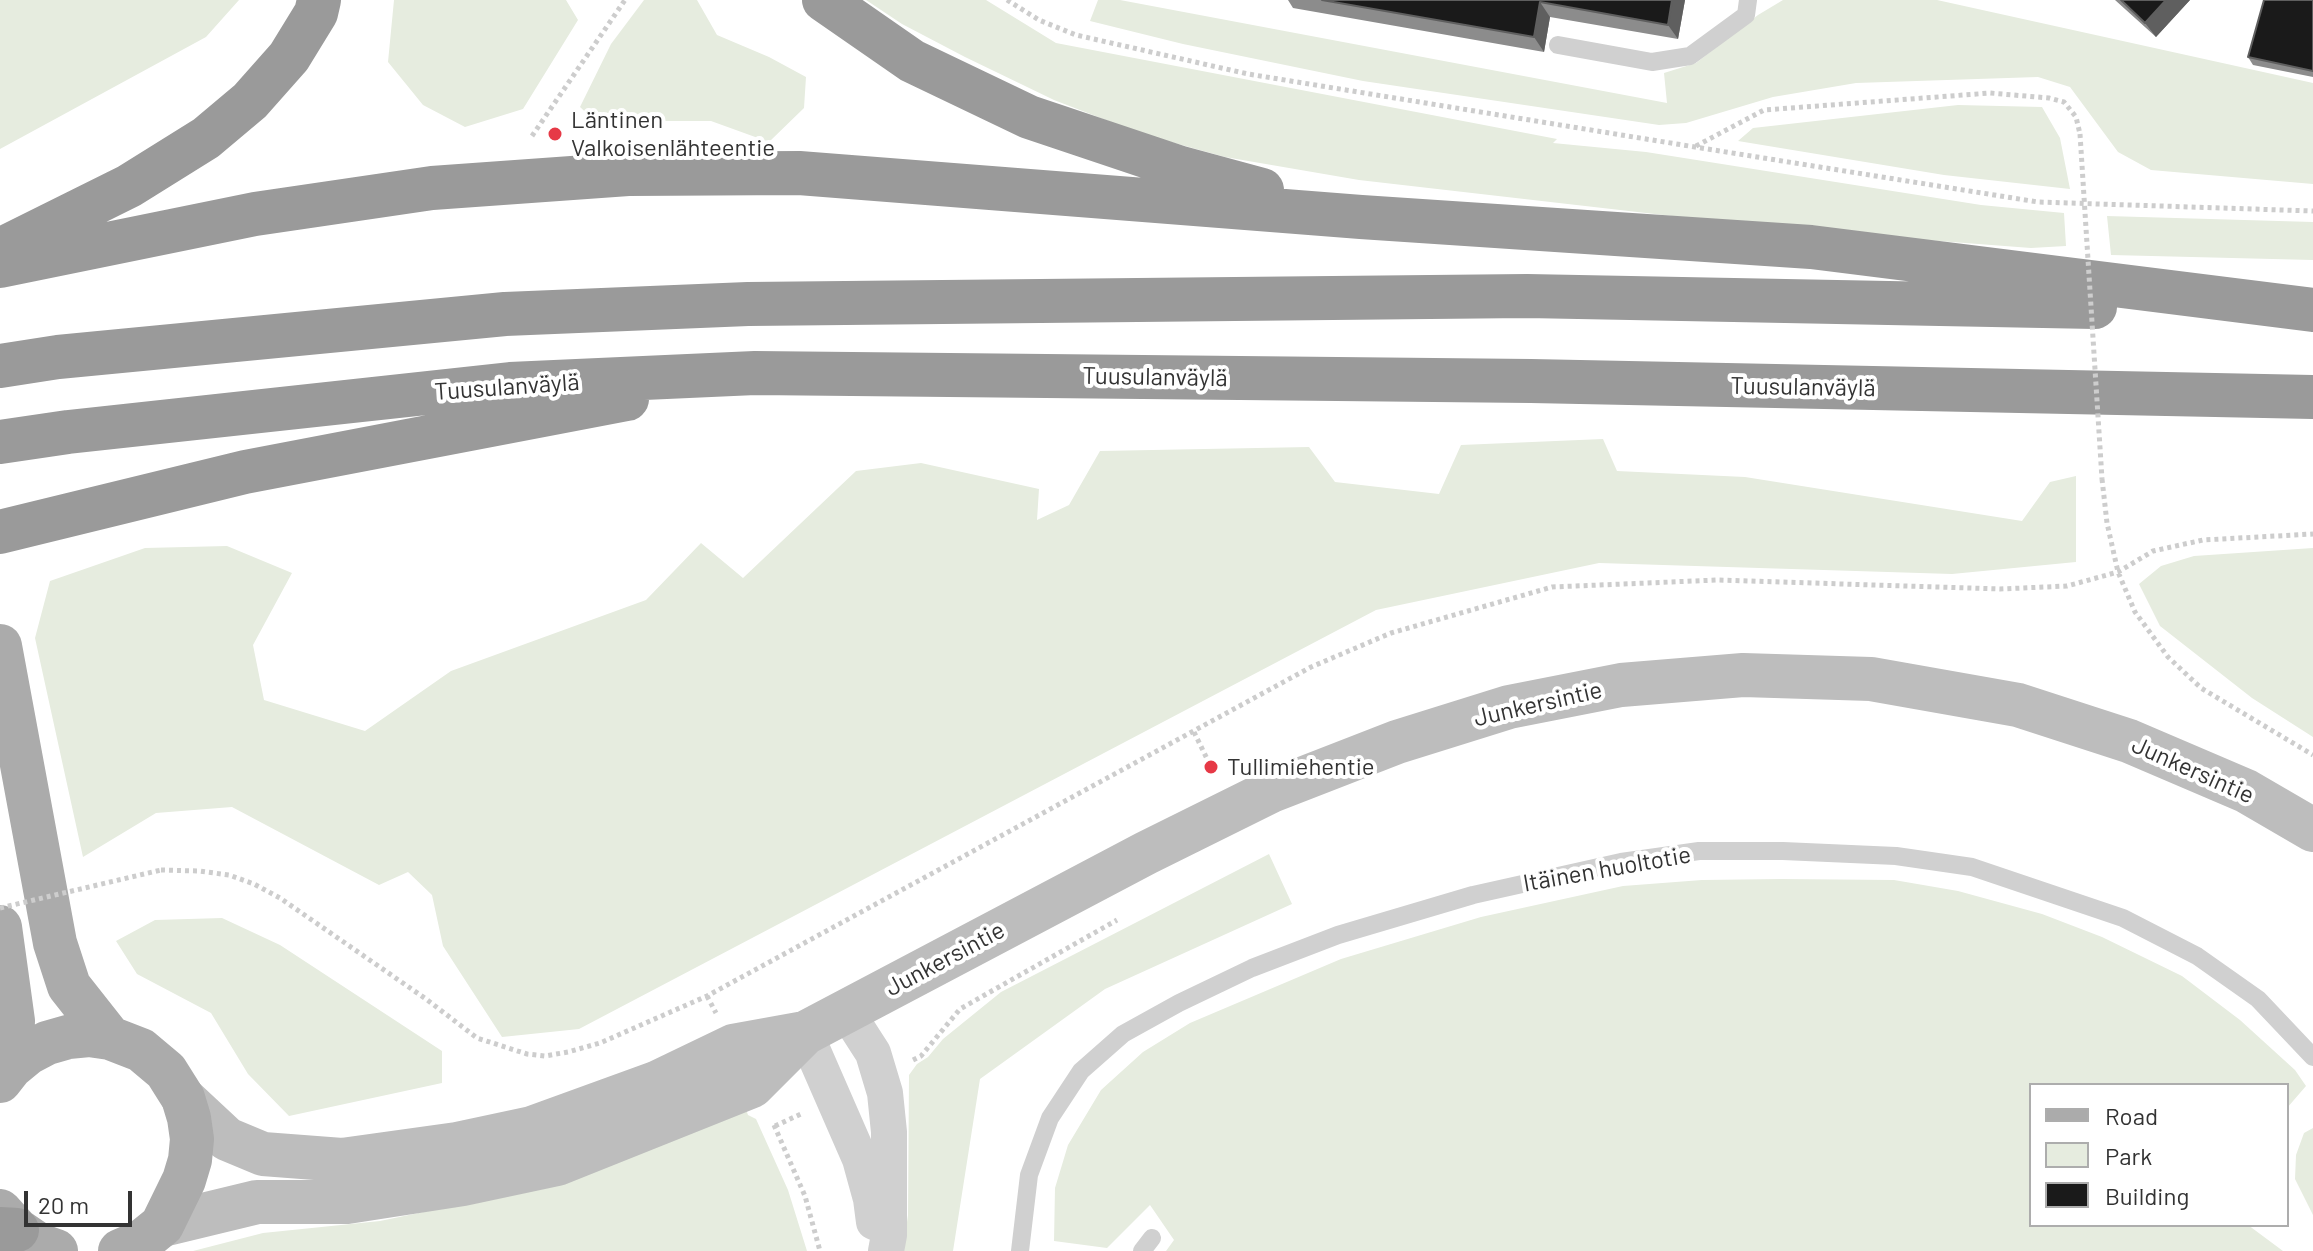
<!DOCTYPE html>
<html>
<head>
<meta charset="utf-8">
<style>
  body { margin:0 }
  #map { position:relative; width:2313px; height:1251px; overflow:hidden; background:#fff; font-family:Barlow,sans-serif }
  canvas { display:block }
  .legend { position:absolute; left:2029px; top:1083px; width:260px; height:144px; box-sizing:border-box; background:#fff; border:2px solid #adadad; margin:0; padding:10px 14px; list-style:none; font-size:24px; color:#333 }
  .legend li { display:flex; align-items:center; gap:16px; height:40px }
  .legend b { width:40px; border:2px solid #adadad }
  .scale { position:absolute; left:24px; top:1191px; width:108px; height:36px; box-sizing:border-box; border:4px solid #333; border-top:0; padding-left:10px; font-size:24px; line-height:28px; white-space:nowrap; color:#333; -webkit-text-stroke:6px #fff; paint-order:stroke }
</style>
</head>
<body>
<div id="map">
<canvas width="2313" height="1251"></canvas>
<ul class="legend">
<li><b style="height:10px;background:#ababab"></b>Road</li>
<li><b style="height:22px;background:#e6ecdf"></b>Park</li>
<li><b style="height:22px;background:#1a1a1a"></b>Building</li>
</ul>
<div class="scale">20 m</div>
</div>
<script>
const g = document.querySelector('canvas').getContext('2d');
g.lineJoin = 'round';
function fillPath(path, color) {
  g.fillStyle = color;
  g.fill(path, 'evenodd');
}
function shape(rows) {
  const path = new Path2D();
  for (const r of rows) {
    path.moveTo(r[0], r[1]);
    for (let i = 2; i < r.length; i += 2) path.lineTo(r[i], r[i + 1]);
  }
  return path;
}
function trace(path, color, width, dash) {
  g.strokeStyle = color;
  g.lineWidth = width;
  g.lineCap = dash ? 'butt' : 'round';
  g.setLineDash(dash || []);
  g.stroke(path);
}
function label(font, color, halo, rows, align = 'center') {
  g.font = font + ' Barlow,sans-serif';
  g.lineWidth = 8;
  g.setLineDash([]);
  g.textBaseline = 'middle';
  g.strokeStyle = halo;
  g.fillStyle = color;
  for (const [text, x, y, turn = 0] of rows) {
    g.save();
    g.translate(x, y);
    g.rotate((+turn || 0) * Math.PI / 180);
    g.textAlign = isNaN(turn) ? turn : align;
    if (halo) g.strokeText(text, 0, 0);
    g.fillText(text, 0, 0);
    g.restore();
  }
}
fillPath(shape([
  [0,0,239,0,206,37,0,149],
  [394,0,566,0,578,20,523,109,465,127,423,105,388,62],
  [644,0,697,0,717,35,769,57,806,77,804,108,769,142,711,121,595,121,580,107,611,44],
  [866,0,986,0,1056,43,1557,139,1553,143,1646,152,1981,205,2064,213,2066,246,2031,248,1794,230,1359,180,1225,157,1142,134,1054,100,965,57,902,24],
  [1098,0,1120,0,1667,103,1664,73,1696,63,1758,15,1783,0,1937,0,2313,83,2313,184,2151,170,2118,152,2070,87,2038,77,1856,83,1773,97,1686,123,1659,125,1363,81,1183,44,1090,21],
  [1958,105,2042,107,2060,138,2070,189,1944,175,1738,141,1753,128],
  [2107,216,2313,222,2313,260,2111,255],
  [1603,439,1617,471,1745,477,2022,521,2050,482,2076,476,2076,562,1952,574,1599,563,1376,610,579,1029,502,1037,443,946,432,895,408,872,379,885,232,807,156,813,83,857,35,638,50,581,145,548,227,546,292,573,253,645,264,700,365,731,451,671,646,600,701,543,743,578,856,471,921,463,1039,489,1037,520,1069,505,1100,451,1309,447,1335,482,1439,494,1461,445],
  [2313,548,2313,737,2252,698,2160,626,2139,584,2161,566,2194,556],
  [1269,854,1292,904,1105,989,980,1079,953,1251,903,1251,908,1215,909,1075,917,1064,928,1057,943,1039,1001,992],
  [1781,879,1894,880,1958,891,2042,914,2102,937,2182,976,2240,1020,2295,1070,2306,1086,2287,1108,2287,1085,2031,1085,2031,1225,2248,1225,2283,1251,1166,1251,1174,1240,1150,1205,1107,1248,1054,1241,1055,1188,1068,1145,1101,1090,1143,1052,1190,1023,1341,959,1481,917,1623,886,1702,880],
  [222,918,280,945,442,1051,442,1083,289,1116,248,1074,211,1013,137,974,116,941,155,920],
  [745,1106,748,1115,756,1119,788,1190,807,1251,193,1251,263,1233,380,1221,486,1199],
  [2313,1128,2313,1215,2295,1179,2296,1155,2304,1133]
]), '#e6ecdf');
trace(shape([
  [1007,0,1039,20,1076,35,1248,74,1695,147,2038,202,2313,211],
  [532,136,625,0],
  [1696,146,1764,110,1990,93,2049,98,2064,102,2076,117,2080,134],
  [2102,479,2107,523,2118,572,2135,612,2168,657,2201,688,2313,755],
  [1194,732,1211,767],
  [161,870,199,871,229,875,254,884,280,898,426,999,477,1038,527,1054,545,1056,568,1052,600,1043,707,996,1311,667,1391,633,1552,587,1718,580,2000,589,2067,586,2118,572,2153,551,2203,540,2313,534],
  [707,996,716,1013],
  [913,1060,921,1056,960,1009,1117,920],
  [774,1125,805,1196,820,1251],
  [775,1126,803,1113]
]), '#cdcdcd', 5, [4, 4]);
trace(shape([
  [1558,45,1652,62,1690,56,1746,15,1748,0],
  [1020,1251,1029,1175,1050,1118,1081,1071,1123,1034,1179,1003,1252,968,1338,935,1473,895,1621,862,1699,851,1783,851,1896,856,1972,867,2123,918,2197,956,2258,999,2313,1057],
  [1142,1251,1152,1238]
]), '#d0d0d0', 18);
trace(shape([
  [846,1011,873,1053,885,1093,889,1132,889,1235,886,1251],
  [805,1033,860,1159,871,1199,874,1222]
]), '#d0d0d0', 36);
trace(shape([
  [183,1098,227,1139,263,1154,342,1160,457,1144,532,1128,656,1083,733,1046,805,1033],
  [162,1225,257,1202,347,1202,463,1184,557,1164,752,1086,805,1033,1146,853,1271,791,1397,742,1509,707,1621,685,1743,675,1871,679,2018,705,2129,741,2246,791,2313,830]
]), '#bdbdbd', 44);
trace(shape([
  [0,646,55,943,69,986,110,1038],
  [0,927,13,1021,11,1067],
  [0,1081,11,1067,28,1053,47,1043,68,1037,89,1035,110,1038,141,1050,166,1071,183,1098,189,1118,192,1139,190,1160,184,1180,162,1225,141,1242,120,1251],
  [0,1211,17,1230,39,1245,56,1251]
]), '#ababab', 44);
trace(shape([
  [824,0,912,61,1029,117,1181,168,1262,190],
  [2,249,129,186,206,138,250,101,289,57,316,13,319,0],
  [0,266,255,214,432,188,628,174,799,173,1361,217,1811,247,2313,310],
  [0,366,58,357,505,314,748,304,1527,296,2095,307],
  [0,442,68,432,510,384,755,373,1531,381,2313,397],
  [0,532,245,472,627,399],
  [0,1229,17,1230]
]), '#9a9a9a', 44);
trace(shape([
  [2080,134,2102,479],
  [0,908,161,870]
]), '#cdcdcd', 5, [4, 4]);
fillPath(shape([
  [1288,0,1685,0,1678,39,1550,17,1544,52,1293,8],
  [2115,0,2190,0,2156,37],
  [2313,0,2313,77,2253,65,2248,57]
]), '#8c8c8c');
fillPath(shape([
  [1672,0,1685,0,1678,39,1668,25],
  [2166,0,2190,0,2156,37,2145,23],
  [1540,2,1550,17,1544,52,1534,37]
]), '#5f5f5f');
const building = shape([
  [1322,0,1672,0,1668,25,1540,2,1534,37,1322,0],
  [2121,0,2166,0,2145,23,2121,0],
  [2264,0,2313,0,2313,71,2248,57,2264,0]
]);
fillPath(building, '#1a1a1a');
trace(building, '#5f5f5f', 2);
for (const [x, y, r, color] of [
  [555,134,8,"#e63946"],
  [1211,767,8,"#e63946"]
]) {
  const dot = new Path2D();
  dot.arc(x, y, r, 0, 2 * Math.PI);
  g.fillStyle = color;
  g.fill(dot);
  trace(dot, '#fff', 3);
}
label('24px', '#333', '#fff', [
  ["Läntinen",571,120],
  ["Valkoisenlähteentie",571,148],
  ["Tullimiehentie",1227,767]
], 'left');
label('24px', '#333', '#fff', [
  ["Tuusulanväylä",1155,377,1],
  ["Tuusulanväylä",507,387,-4],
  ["Tuusulanväylä",1803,387,1],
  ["Junkersintie",1538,704,-13],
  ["Junkersintie",2193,770,24],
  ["Itäinen huoltotie",1607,869,-10],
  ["Junkersintie",945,959,-28]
]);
</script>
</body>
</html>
